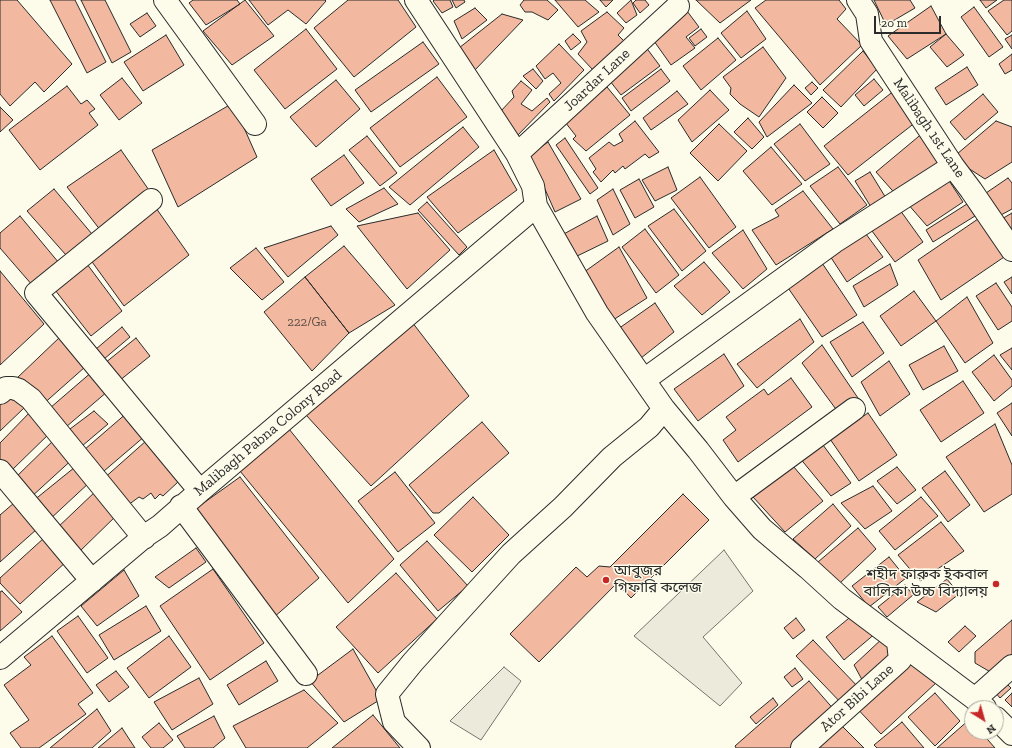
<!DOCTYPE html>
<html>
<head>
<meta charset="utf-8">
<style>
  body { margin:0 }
  #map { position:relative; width:1012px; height:748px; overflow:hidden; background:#fdfbea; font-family:"Zilla Slab",serif }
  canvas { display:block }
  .north { position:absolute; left:964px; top:700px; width:40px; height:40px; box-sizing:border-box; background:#fdfbea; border:1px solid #a9a89e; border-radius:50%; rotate:143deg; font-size:11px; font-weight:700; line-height:16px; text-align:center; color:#2b2b2b }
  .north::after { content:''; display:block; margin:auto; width:14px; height:18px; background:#c62828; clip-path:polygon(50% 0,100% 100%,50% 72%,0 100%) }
  .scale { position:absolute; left:874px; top:16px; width:67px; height:18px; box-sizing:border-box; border:2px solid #2b2b2b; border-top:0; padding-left:5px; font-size:12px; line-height:14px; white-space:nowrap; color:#2b2b2b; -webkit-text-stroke:3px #fdfbea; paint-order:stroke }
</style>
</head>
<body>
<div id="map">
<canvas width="1012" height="748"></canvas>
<div class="north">N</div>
<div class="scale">20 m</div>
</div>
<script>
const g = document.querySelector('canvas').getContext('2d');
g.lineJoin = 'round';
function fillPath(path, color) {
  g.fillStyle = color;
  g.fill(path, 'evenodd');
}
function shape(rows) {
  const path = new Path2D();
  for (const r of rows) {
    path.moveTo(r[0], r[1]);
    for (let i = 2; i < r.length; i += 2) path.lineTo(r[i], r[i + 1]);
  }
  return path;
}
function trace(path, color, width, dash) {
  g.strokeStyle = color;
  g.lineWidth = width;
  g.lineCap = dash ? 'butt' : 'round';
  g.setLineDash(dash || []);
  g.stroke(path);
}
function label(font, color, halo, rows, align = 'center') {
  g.font = font + ' "Zilla Slab","Noto Sans Bengali",serif';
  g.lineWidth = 3;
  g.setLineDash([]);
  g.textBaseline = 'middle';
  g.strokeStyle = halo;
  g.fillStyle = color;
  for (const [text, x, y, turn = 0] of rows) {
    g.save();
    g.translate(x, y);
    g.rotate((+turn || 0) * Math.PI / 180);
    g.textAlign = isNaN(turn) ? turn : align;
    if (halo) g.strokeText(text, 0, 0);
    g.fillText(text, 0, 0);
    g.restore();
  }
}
const green = shape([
  [724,550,753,591,703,637,742,683,720,706,634,636,724,550],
  [504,667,521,681,481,740,450,721,504,667]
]);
fillPath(green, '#ecebdb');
trace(green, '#74746e', 1);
const building = shape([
  [0,0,17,0,72,64,44,92,35,82,10,106,0,94,0,0],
  [50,0,75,0,106,62,87,73,50,0],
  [81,0,105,0,131,52,112,63,81,0],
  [193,0,237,0,240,4,206,25,189,3,193,0],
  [245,0,274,36,232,65,203,31,245,0],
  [249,0,325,0,326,1,306,24,288,10,268,25,249,0],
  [348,0,398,0,416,27,354,77,314,28,348,0],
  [434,0,450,0,453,7,442,13,433,1,434,0],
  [452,0,464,0,465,2,456,8,452,0],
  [524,0,547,0,558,10,548,20,532,12,525,12,520,5,524,0],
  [555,0,585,0,599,12,578,27,555,0],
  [600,0,613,0,606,7,600,0],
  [631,0,637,15,626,23,617,13,631,0],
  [636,0,645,0,649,5,640,13,633,3,636,0],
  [696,0,751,0,720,23,696,0],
  [766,0,839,0,846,9,837,19,862,45,820,85,755,8,766,0],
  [874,0,910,0,915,8,886,25,874,0],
  [980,0,997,0,986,8,980,0],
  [1004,0,1012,0,1012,31,1007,35,988,11,1004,0],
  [931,6,946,34,907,59,888,36,931,6],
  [684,7,699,27,686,37,695,48,671,65,649,34,684,7],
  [974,7,1003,47,989,57,961,17,974,7],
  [475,8,487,20,462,39,454,21,475,8],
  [747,11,766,39,741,58,721,33,747,11],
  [607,12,624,28,618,35,625,42,593,70,578,54,587,42,581,31,607,12],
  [147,13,156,26,140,37,130,24,147,13],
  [502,14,523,20,474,71,459,48,502,14],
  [306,29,337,69,285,109,254,70,306,29],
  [701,29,707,37,695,46,689,38,701,29],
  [573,34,581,42,571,50,565,41,573,34],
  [946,34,964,55,947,67,930,47,946,34],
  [166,35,184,65,143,91,124,62,166,35],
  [1012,35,1012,49,1005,39,1012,35],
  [718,38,736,60,701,90,683,66,718,38],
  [423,42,439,64,371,112,355,90,423,42],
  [559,44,584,70,554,101,549,94,561,83,553,73,545,79,536,66,559,44],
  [645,46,660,66,621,95,606,76,645,46],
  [763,47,786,78,759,117,740,104,730,94,731,88,723,77,763,47],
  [863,51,877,69,841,107,823,90,863,51],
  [1012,54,1012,70,1005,74,999,64,1012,54],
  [967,67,978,85,946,105,935,88,967,67],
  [533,69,543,81,536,89,523,76,533,69],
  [661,69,670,81,631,111,622,98,661,69],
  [437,77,467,117,400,167,370,128,437,77],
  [122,78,142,103,119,120,100,95,122,78],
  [874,79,883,90,864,106,855,95,874,79],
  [336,80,360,109,316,147,290,117,336,80],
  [521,81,532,90,521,104,532,111,547,98,550,102,516,137,500,112,514,97,512,91,521,81],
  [812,82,818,88,811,95,805,88,812,82],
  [794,85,812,103,767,137,759,122,794,85],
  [67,86,81,104,87,100,95,109,89,113,98,125,40,170,9,130,67,86],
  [607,87,630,115,586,151,573,139,576,136,565,122,607,87],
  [710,90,729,110,692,142,678,120,710,90],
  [895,90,916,122,848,175,824,146,895,90],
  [677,91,688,104,651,130,643,118,677,91],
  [983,94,998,112,965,140,950,122,983,94],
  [822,97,838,113,823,128,807,112,822,97],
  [233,103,257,157,178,207,152,150,233,103],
  [0,107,13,120,0,132,0,107],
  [748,118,764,137,752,149,734,132,748,118],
  [635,121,659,152,649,158,645,154,625,169,623,166,615,173,613,170,601,182,593,172,596,169,589,158,609,142,614,146,623,141,619,134,635,121],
  [996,121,1012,127,1012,162,985,179,968,168,957,154,996,121],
  [719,124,747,151,718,181,690,153,719,124],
  [800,124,830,164,805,181,774,144,800,124],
  [463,127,479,147,410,205,389,187,463,127],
  [924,132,946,158,899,198,876,172,924,132],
  [367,136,397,173,380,186,349,150,367,136],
  [565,138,598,188,590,194,556,145,565,138],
  [548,142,581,199,555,212,530,155,548,142],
  [771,147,802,184,772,205,743,171,771,147],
  [121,150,151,193,101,231,67,187,121,150],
  [494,150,517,190,458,233,427,197,494,150],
  [344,155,364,183,331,206,311,179,344,155],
  [668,167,677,190,655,201,642,180,668,167],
  [838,167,867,205,840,224,810,186,838,167],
  [870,172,889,203,874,212,855,181,870,172],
  [944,173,963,202,927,226,907,203,944,173],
  [700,177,736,227,709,248,671,198,700,177],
  [1008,178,1012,183,1012,209,999,216,986,193,1008,178],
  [639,179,654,207,635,218,620,190,639,179],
  [384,188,398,204,359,222,346,209,384,188],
  [54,189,92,234,66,255,27,211,54,189],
  [613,189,630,224,613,235,597,200,613,189],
  [803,191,833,229,776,265,752,230,779,216,775,210,803,191],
  [427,202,467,247,459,255,418,210,427,202],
  [967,204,975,216,933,242,926,230,967,204],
  [156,208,189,255,124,306,90,259,156,208],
  [674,209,706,251,682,271,648,226,674,209],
  [900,210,923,242,895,262,872,231,900,210],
  [418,213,450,250,407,289,357,226,418,213],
  [1012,213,1012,247,995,223,1012,213],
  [20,216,59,263,33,286,0,248,0,233,20,216],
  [597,216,608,241,571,259,560,236,597,216],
  [978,219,1007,255,941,300,918,260,978,219],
  [331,226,338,235,288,277,264,248,331,226],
  [645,229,679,275,656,293,622,247,645,229],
  [743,230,767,269,743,289,712,253,743,230],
  [863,230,883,257,847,282,828,253,863,230],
  [344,246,395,305,349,333,305,277,344,246],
  [619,247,647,298,610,322,580,275,619,247],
  [256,248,284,282,262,300,230,268,256,248],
  [818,257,857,315,822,337,784,282,818,257],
  [704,262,730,292,702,315,674,286,704,262],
  [87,264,122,311,91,336,55,290,87,264],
  [890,264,898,285,864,307,853,286,890,264],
  [0,271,44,324,0,365,0,271],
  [305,277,349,333,312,371,264,312,305,277],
  [1012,277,1012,294,1004,282,1012,277],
  [996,283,1012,307,1012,321,998,330,976,296,996,283],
  [914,291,936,321,901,346,880,316,914,291],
  [967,297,993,343,965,363,936,321,967,297],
  [655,303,674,332,641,358,618,329,655,303],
  [800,319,814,342,757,388,737,364,800,319],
  [412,322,469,396,371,486,306,415,412,322],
  [863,322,884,353,852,377,830,342,863,322],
  [122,327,130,337,104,359,96,349,122,327],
  [60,337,85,367,41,406,17,378,60,337],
  [136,338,150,356,119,381,105,363,136,338],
  [822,345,858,398,838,412,802,363,822,345],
  [944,346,958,371,923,390,909,365,944,346],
  [1012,348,1012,370,1000,355,1012,348],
  [724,354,744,386,698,421,674,389,724,354],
  [994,355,1012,380,1012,386,994,401,972,372,994,355],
  [889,361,910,394,880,416,861,382,889,361],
  [93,371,108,391,66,427,50,408,93,371],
  [791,378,812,407,738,462,723,440,736,430,726,417,764,389,768,395,791,378],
  [963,381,984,413,941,442,920,410,963,381],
  [7,388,24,408,0,431,0,395,7,388],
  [1012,403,1012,436,997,413,1012,403],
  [33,409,53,430,11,471,0,460,0,443,33,409],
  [94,411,108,424,82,446,70,429,94,411],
  [128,412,145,436,104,471,84,450,128,412],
  [868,413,897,455,859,481,830,439,868,413],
  [482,422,509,453,439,513,433,513,409,485,482,422],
  [995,424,1012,465,1012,494,984,512,946,457,995,424],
  [289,429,394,559,348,603,240,471,289,429],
  [58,436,76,456,30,498,13,480,58,436],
  [146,441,179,481,163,496,160,494,155,499,151,493,143,499,139,497,124,508,102,480,146,441],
  [823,445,851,483,831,496,799,457,823,445],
  [80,463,91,481,48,521,33,501,80,463],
  [793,466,823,501,785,532,753,497,793,466],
  [897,467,916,490,897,504,877,481,897,467],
  [945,471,970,505,948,522,922,488,945,471],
  [395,472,435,523,398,552,358,501,395,472],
  [240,477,319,578,273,618,191,512,240,477],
  [873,486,892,511,865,529,841,503,873,486],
  [97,490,119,513,78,553,56,529,97,490],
  [683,494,709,520,631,598,617,583,539,662,510,634,576,567,587,577,599,566,610,567,683,494],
  [473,497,509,535,472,572,434,535,473,497],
  [921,497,938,516,895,550,879,531,921,497],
  [14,503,37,529,0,562,0,515,14,503],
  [833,504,851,526,815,559,793,539,833,504],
  [941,522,964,551,920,581,898,555,941,522],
  [858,528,876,549,840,583,818,562,858,528],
  [44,538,67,561,20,604,0,583,0,578,44,538],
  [427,541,468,586,438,611,400,565,427,541],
  [196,548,206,562,169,588,155,577,196,548],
  [889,557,906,578,869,607,852,586,889,557],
  [213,569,264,643,210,680,160,606,213,569],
  [124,570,139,596,97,626,81,606,124,570],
  [396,573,437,619,378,673,336,627,396,573],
  [947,579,959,594,936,612,917,602,947,579],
  [905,585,913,595,887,617,878,607,905,585],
  [2,591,22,612,0,631,0,592,2,591],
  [865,605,883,627,844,660,826,637,865,605],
  [146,606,161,631,114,660,99,635,146,606],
  [78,616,108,658,87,673,57,631,78,616],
  [796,618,805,630,793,639,784,628,796,618],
  [1012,620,1012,665,999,677,975,663,975,652,1012,620],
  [965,626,976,636,959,652,948,642,965,626],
  [52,636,93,693,78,704,86,714,39,748,21,748,10,733,29,720,4,685,31,665,24,657,52,636],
  [169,636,191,667,149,698,127,668,169,636],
  [884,637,895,657,866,687,854,665,884,637],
  [813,640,862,691,845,707,796,656,813,640],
  [353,649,381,699,344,722,310,681,353,649],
  [913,653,937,682,881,734,853,704,913,653],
  [266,661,278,681,239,705,227,685,266,661],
  [795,668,803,679,792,687,784,677,795,668],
  [116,671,129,687,109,702,96,685,116,671],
  [199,678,213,704,172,730,154,702,199,678],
  [809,681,836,712,795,748,736,748,735,746,809,681],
  [1004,681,1011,688,1000,698,994,691,1004,681],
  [304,690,338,723,307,748,246,748,233,726,304,690],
  [935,693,960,721,935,746,908,717,935,693],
  [1012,693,1012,707,1005,700,1012,693],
  [773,698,778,705,756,724,750,717,773,698],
  [97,709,111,731,92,748,50,748,97,709],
  [373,715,400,748,332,748,373,715],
  [214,716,225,738,213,748,185,748,177,736,214,716],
  [970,719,972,722,972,732,981,732,995,748,937,748,970,719],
  [836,720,864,748,807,748,836,720],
  [902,722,924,748,877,748,874,745,902,722],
  [159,723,173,740,163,748,151,748,142,737,159,723],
  [122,728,135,748,98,748,122,728]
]);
fillPath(building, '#f2b8a0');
trace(building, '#2b2b2b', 1);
const minor = shape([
  [165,0,255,124],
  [416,0,517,154,533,186,536,206,597,313,664,409,698,450,734,497,762,529,808,568,842,599,975,699,985,708],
  [858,0,867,14,871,41,953,166,971,190,1012,250],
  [517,154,678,6],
  [151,200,36,293,200,491],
  [644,380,834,242,953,166],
  [0,393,6,388,13,388,19,390,31,399,144,538],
  [0,471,92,581],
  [734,497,854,409],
  [181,506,306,674],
  [0,658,145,536,160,526,200,491,536,206],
  [975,699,1012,666],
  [996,718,1012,734],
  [419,748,394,722,387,694,413,662,511,554,563,507,612,457,649,427,664,409],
  [802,748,900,660,898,642]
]);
trace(minor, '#2b2b2b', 24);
trace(minor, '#fdfbea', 22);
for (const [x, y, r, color] of [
  [606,580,4,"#c62828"],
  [996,584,4,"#c62828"]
]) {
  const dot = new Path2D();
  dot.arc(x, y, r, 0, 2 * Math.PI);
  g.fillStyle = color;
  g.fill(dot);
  trace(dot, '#fdfbea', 1.5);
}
label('13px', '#5d4e48', null, [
  ["222/Ga",307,322]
]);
label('15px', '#2b2b2b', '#fdfbea', [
  ["Joardar Lane",597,80,-43],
  ["Malibagh 1st Lane",929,128,56],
  ["Malibagh Pabna Colony Road",268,433,-40],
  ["Ator Bibi Lane",857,698,-42]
]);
label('15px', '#2b2b2b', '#fdfbea', [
  ["আবুজর",614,571],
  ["গিফারি কলেজ",614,588],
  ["শহীদ ফারুক ইকবাল",988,575,"right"],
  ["বালিকা উচ্চ বিদ্যালয়",988,592,"right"]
], 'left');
</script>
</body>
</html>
